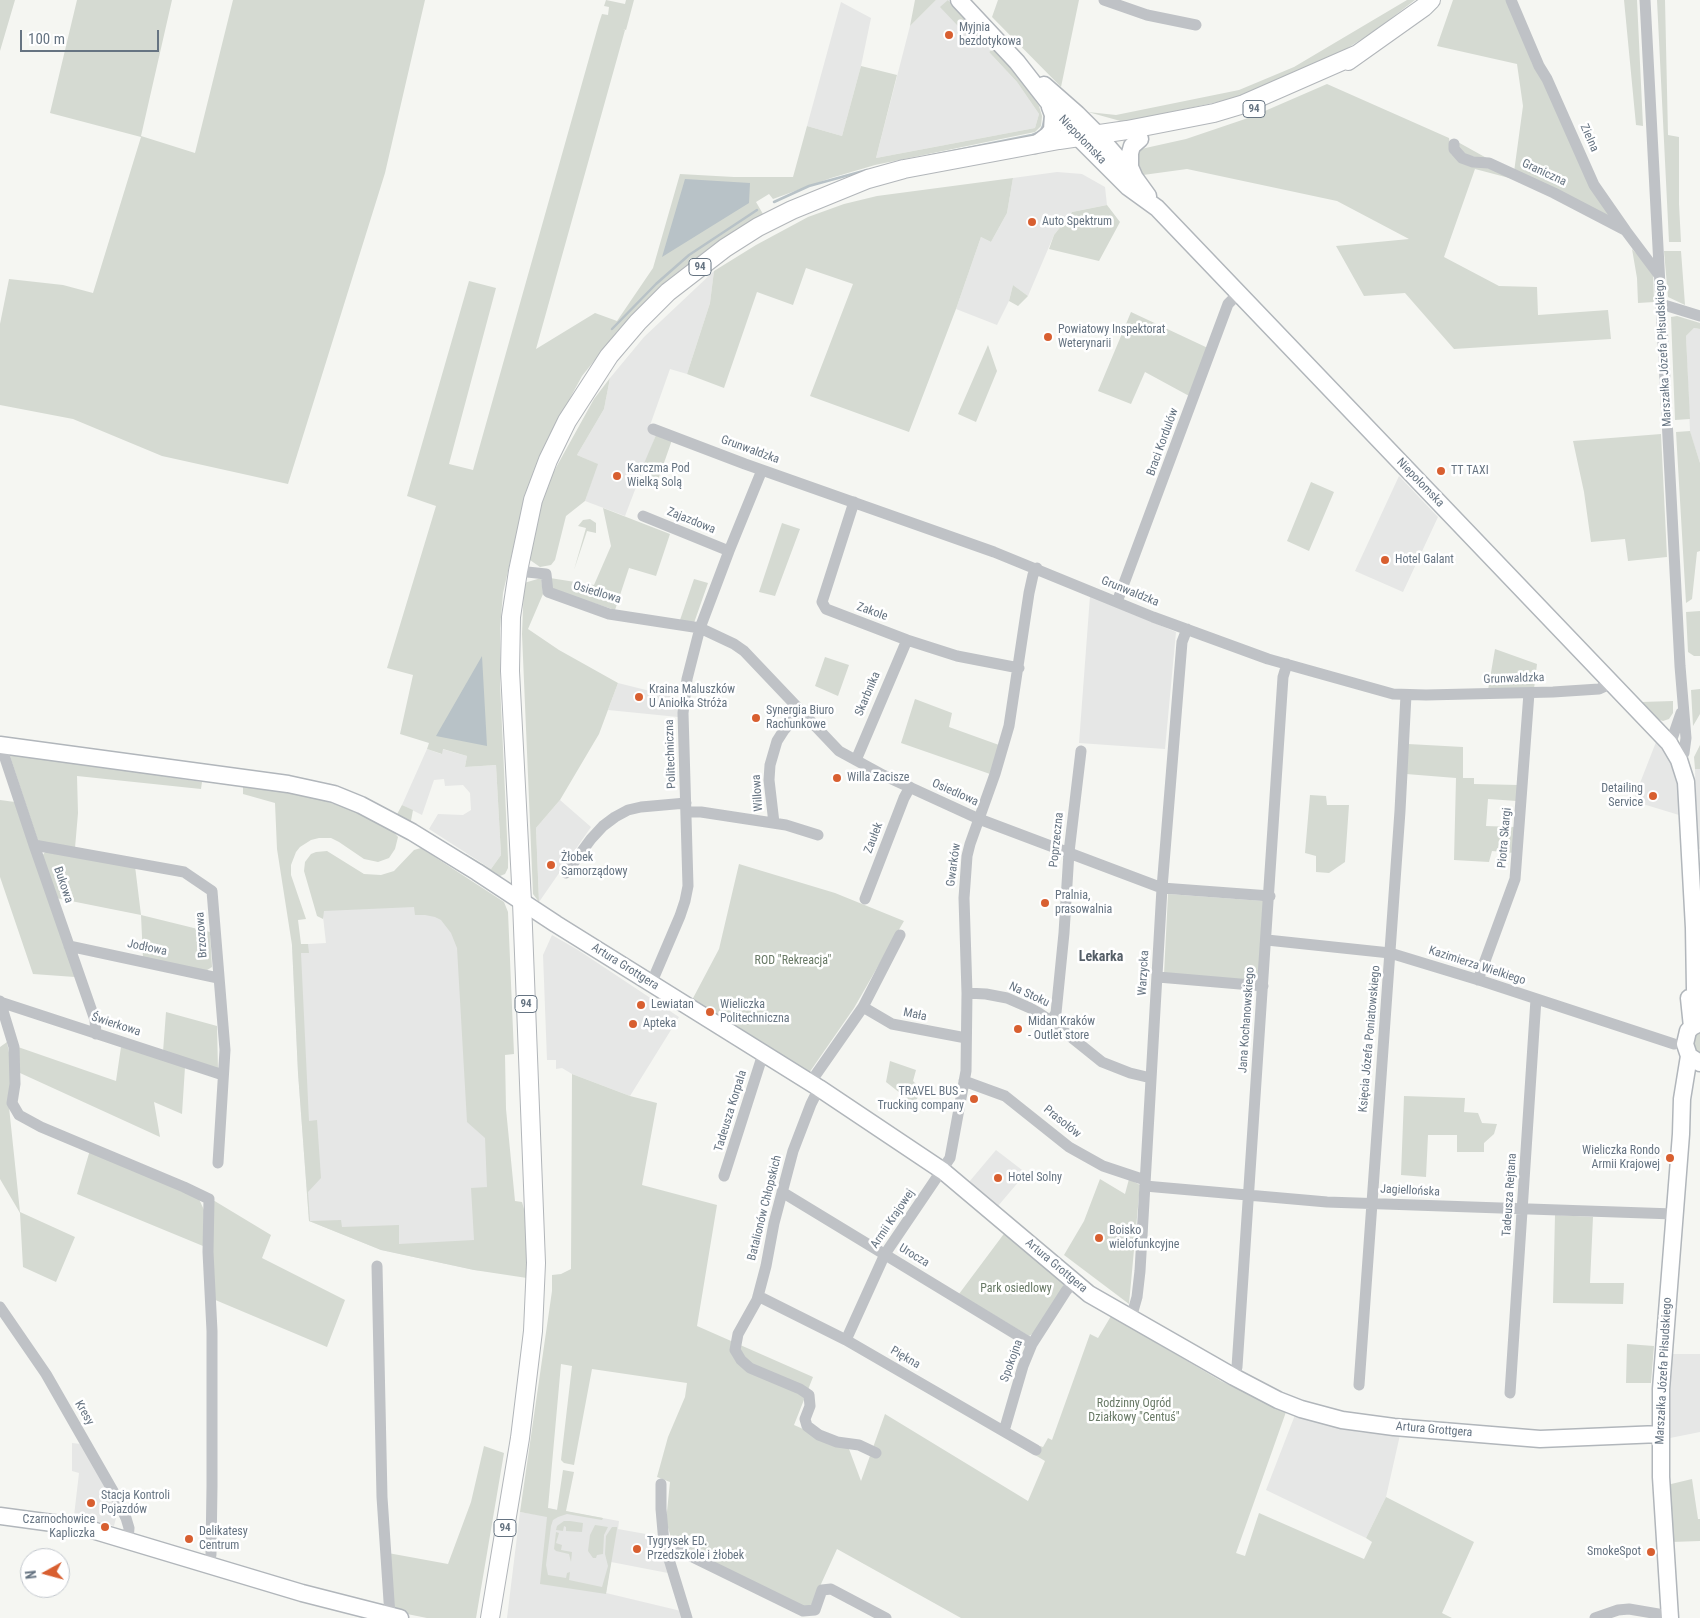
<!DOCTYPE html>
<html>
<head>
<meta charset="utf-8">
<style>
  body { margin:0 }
  #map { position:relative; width:1700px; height:1618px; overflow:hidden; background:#f5f6f2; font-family:"Roboto Condensed",sans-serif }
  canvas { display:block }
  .north { position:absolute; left:20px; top:1548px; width:50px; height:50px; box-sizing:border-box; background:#fff; border:1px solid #c2c7cd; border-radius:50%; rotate:263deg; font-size:14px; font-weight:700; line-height:20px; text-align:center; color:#667482 }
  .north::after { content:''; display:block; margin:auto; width:18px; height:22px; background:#d85f30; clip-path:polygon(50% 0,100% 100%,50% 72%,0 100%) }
  .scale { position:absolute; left:20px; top:30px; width:139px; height:22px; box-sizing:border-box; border:2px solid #667482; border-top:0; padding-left:6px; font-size:15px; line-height:18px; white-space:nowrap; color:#667482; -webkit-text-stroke:4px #fff; paint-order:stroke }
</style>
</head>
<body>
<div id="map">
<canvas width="1700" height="1618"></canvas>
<div class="north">N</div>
<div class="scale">100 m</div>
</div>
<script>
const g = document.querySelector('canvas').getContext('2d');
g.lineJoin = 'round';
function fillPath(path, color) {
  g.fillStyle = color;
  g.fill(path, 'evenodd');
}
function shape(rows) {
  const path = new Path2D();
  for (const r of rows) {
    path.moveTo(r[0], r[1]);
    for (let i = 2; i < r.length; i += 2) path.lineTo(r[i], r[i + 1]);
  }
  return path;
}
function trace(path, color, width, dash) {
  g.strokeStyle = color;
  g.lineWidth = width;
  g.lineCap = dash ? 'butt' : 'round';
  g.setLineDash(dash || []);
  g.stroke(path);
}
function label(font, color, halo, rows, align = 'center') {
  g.font = font + ' "Roboto Condensed",sans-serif';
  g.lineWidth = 5;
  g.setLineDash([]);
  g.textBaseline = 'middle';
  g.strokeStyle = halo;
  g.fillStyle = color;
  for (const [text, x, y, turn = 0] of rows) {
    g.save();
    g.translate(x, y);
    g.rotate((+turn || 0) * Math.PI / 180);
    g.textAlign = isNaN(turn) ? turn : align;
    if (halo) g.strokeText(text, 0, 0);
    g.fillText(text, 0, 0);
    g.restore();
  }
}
fillPath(shape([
  [936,0,948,0,994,48,989,52,1017,82,1039,114,1035,128,876,158,910,26],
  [841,2,871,18,861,66,842,136,807,126],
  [1057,172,1082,174,1105,187,1107,205,1072,212,1054,235,1028,296,1013,285,1009,301,997,325,956,309,981,237,991,242,1007,213,1013,178],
  [714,271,710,303,687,374,670,369,648,431,656,435,625,516,585,501,597,464,577,455,604,409,610,378,644,337],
  [1694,328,1700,329,1700,463,1690,432,1686,336],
  [1399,476,1438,517,1403,592,1355,571],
  [1090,596,1176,632,1165,749,1079,743],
  [618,683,678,698,678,717,608,710],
  [1656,742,1665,753,1677,776,1679,815,1633,801],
  [427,749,441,754,442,749,467,756,465,767,496,765,501,855,491,869,429,829,438,814,463,815,471,810,470,793,463,785,445,786,444,779,434,780,422,815,402,805],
  [1695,769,1700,769,1700,849,1697,849],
  [560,800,591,827,539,902,536,828],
  [425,903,460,932,492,1118,499,1273,474,1270,381,1250,309,1221,298,1073,292,945,326,943,322,908],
  [552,935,578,950,679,1017,630,1096,572,1074,562,1068,556,1069,556,1060,547,1060,543,955],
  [996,1150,1026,1173,998,1206,969,1182],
  [1669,1354,1700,1354,1700,1432,1665,1439],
  [1295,1415,1358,1432,1400,1435,1386,1497,1366,1538,1266,1490],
  [72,1443,81,1444,118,1510,114,1526,74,1516,79,1473,72,1471],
  [548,1508,619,1521,618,1529,657,1536,668,1573,611,1562,606,1593,681,1611,683,1618,507,1618,520,1512,547,1516]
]), '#e6e7e6');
fillPath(shape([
  [0,0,15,0,0,51],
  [77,0,172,0,141,136,195,153,233,0,425,0,385,173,288,484,162,456,73,419,0,405,0,324,9,279,63,285,93,293,141,137,50,113],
  [606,0,625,4,626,0,634,0,626,30,623,29,625,30,536,349,595,313,617,321,653,268,680,174,734,177,793,177,807,126,842,136,861,66,897,75,876,158,1035,128,1039,114,1017,82,989,52,994,48,1018,75,1039,106,1042,116,1041,126,1035,132,875,165,831,178,773,199,769,194,756,202,763,214,713,245,666,281,622,326,582,376,548,439,525,496,503,593,500,629,500,683,508,858,508,868,505,874,500,876,493,875,463,859,466,854,491,869,501,855,496,765,465,767,467,756,443,749,442,754,427,749,429,743,400,734,413,675,387,668,436,506,407,496,469,281,496,288,449,464,473,470,599,23,602,14,608,15,609,7,604,6],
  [915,0,936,0,910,26],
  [948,0,985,39,980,43,975,44,940,7],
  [998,0,1079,0,1061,87,992,17],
  [1407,0,1415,0,1376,30,1335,56,1276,83,1227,100,1124,122,1088,112,1116,115,1239,90,1294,67],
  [1453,0,1508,0,1526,43,1532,63,1544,81,1613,220,1514,172,1523,106,1517,64,1437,46],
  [1624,0,1637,0,1643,126,1636,125],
  [1657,0,1665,0,1668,135,1679,137,1679,204,1681,242,1669,242],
  [1327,84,1449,138,1451,154,1488,168,1513,179,1475,169,1444,257,1499,286,1537,287,1538,315,1608,310,1611,339,1454,349,1405,293,1364,296,1336,246,1409,239,1337,201,1187,169,1143,175,1138,168,1137,157,1141,149,1186,139,1251,117],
  [1456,141,1492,161,1462,154],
  [1013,178,1007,213,991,242,981,237,956,309,909,432,810,396,853,284,806,268,793,305,757,292,724,388,687,374,710,303,714,271,756,245,808,217,844,204,877,196],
  [1107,205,1120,222,1099,261,1049,249,1054,235,1072,212],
  [1632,249,1653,270,1654,302,1638,303,1637,278],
  [1664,251,1681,251,1685,305,1668,297],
  [1013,285,1028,296,1018,306,1009,301],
  [1131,312,1210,349,1191,397,1145,372,1131,404,1098,391],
  [1677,316,1700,323,1700,329,1694,328,1686,336,1690,419,1675,420,1671,317],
  [988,345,997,371,976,422,958,414],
  [610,378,604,409,577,455,598,464,585,501,566,516,555,560,551,565,540,567,530,560,530,550,533,530,548,482,594,399],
  [1690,431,1700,463,1700,551,1697,552,1692,599,1686,603,1676,432],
  [1661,434,1667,557,1628,561,1625,539,1591,542,1584,492,1573,441],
  [656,435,672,440,658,480,640,473],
  [1311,482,1334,492,1309,551,1287,541],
  [603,508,670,534,656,576,629,568,615,610,554,590,550,582,550,578,594,585,611,546],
  [590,519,596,523,596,533,587,531,574,570,586,528,578,526,583,520],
  [782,523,800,529,775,596,759,592],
  [541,578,543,594,528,629,559,650,618,683,599,734,560,800,536,828,539,902,533,894,522,634,524,583],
  [694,579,708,583,694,623,680,620],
  [1700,611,1700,656,1694,656,1688,652,1686,612],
  [1495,649,1537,664,1534,689,1488,690],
  [825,657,849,665,838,696,815,686],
  [1700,689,1700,714,1693,726,1691,690],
  [915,699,952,713,949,727,999,745,990,774,901,743],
  [1673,701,1673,713,1669,719,1663,721,1657,719,1641,702],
  [1408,744,1463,747,1463,778,1474,778,1474,784,1518,785,1517,801,1488,799,1486,826,1515,827,1514,853,1492,851,1489,862,1454,860,1456,778,1406,774],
  [1700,745,1700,769,1695,769,1694,757],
  [9,753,202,782,201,789,77,776,78,813,75,848,38,841],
  [243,787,276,790,304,795,352,809,391,829,398,837,395,849,389,858,378,862,364,859,339,842,331,838,319,838,311,840,300,847,296,852,291,865,291,875,306,919,298,920,301,944,308,944,309,953,301,953,309,1121,317,1120,321,1178,308,1192,310,1221,341,1220,342,1227,399,1225,399,1244,474,1240,471,1188,487,1187,485,1138,467,1122,457,948,451,933,441,920,435,917,425,915,415,915,414,907,324,911,323,919,317,916,304,871,305,862,311,854,316,852,327,851,364,874,381,875,394,871,414,850,421,848,504,902,508,912,514,1054,505,1055,506,1109,515,1201,522,1202,526,1216,527,1278,474,1270,381,1250,309,1221,298,1073,292,945,277,849,275,803,243,794],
  [1310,795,1326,796,1327,805,1349,805,1345,862,1329,873,1316,872,1316,856,1305,853],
  [0,800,15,802,75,977,33,974,0,877],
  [402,805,413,810,410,826,395,818],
  [45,852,135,866,141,915,210,932,212,967,204,972,143,958,141,915,56,898,42,856],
  [739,864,835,893,904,921,854,1008,809,1073,691,1002,719,949],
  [1168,894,1264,901,1260,978,1255,982,1164,974],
  [166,1012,217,1026,218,1070,163,1052],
  [1700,1031,1700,1054,1693,1046,1694,1037],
  [7,1042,12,1069,9,1107,20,1212,75,1237,56,1282,23,1267,20,1213,0,1179,0,1047],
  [18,1047,116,1081,121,1047,185,1067,182,1114,154,1102,160,1137,20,1073],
  [890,1061,916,1070,913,1081,922,1090,914,1104,886,1082],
  [572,1074,630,1096,657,1103,642,1185,717,1205,697,1326,813,1377,794,1425,849,1449,861,1481,885,1414,1028,1501,1045,1461,1035,1455,1040,1446,1043,1447,1048,1438,1052,1440,1090,1334,1098,1338,1111,1316,1221,1381,1286,1412,1236,1553,1245,1556,1259,1513,1364,1559,1372,1542,1366,1538,1386,1497,1474,1542,1442,1613,1452,1618,961,1618,837,1549,811,1606,801,1609,672,1541,666,1521,670,1482,657,1477,668,1437,685,1397,687,1383,592,1369,574,1465,564,1463,561,1460,572,1366,561,1364,548,1508,557,1510,563,1470,574,1472,566,1511,603,1518,602,1520,567,1514,558,1517,553,1520,551,1526,546,1565,548,1575,566,1578,567,1573,570,1572,569,1580,602,1587,608,1566,605,1554,606,1536,612,1527,617,1527,617,1529,606,1594,540,1584,547,1517,520,1512,552,1291,552,1275,561,1274,571,1269],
  [1404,1096,1465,1098,1464,1112,1478,1113,1482,1123,1497,1124,1494,1134,1484,1143,1484,1152,1457,1152,1457,1135,1428,1135,1426,1177,1401,1175],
  [90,1150,199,1199,204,1210,203,1246,77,1194],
  [1100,1179,1125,1194,1129,1179,1140,1185,1129,1304,1064,1255,1084,1221],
  [213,1200,271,1235,262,1258,345,1300,327,1347,213,1299],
  [1555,1215,1593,1217,1590,1283,1624,1283,1623,1304,1553,1303],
  [1006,1231,1061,1276,1064,1287,1036,1332,1029,1336,959,1294],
  [1627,1344,1654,1346,1651,1383,1626,1383],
  [484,1446,504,1453,476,1618,427,1618,392,1611,388,1553,448,1564,471,1502],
  [1692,1479,1698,1519,1700,1519,1700,1541,1671,1542,1667,1485],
  [564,1521,570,1521,583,1523,582,1532,566,1531,566,1527,564,1526,563,1531,556,1530,557,1526],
  [595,1525,608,1527,604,1535,603,1554,597,1555,596,1558,593,1558,588,1551,590,1535],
  [556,1532,559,1533,556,1543,562,1545,561,1550,572,1552,571,1562,569,1554,556,1551,554,1549]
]), '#d5dad2');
fillPath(shape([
  [685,179,750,183,749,203,662,257],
  [482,656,487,746,436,736]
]), '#b8c2c7');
trace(shape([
  [928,156,1032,135,1040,132,1043,126,1045,116],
  [774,202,809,186,867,170],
  [612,329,656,284,689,255,757,210]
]), '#b8c2c7', 2.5);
const secondary = shape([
  [959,0,1017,62,1066,125,1128,187,1157,208,1669,743,1679,760,1686,782,1694,928,1695,989,1700,1011],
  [1044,85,1077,114,1097,134,1135,178,1148,196],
  [1035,145,1048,135,1052,130,1053,115,1050,107],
  [1134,176,1130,167,1130,153,1132,146,1140,139],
  [0,745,288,784,334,794,361,805,412,832,477,872,556,924,819,1088,943,1171,1089,1294,1234,1377,1278,1400,1301,1409,1342,1420,1394,1427,1540,1439,1660,1434],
  [1689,998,1692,1027],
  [1700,1023,1692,1027,1688,1031,1685,1044,1689,1056,1700,1063],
  [0,1516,82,1527,302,1593,400,1618],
  [1670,1618,1661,1477,1661,1389,1681,1134,1682,1099,1689,1056]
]);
const primary = shape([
  [1348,61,1424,7,1431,0],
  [490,1618,520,1438,533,1331,536,1263,522,902,510,671,511,617,518,571,533,500,548,460,567,421,609,356,638,322,668,292,725,248,758,227,792,210,868,179,904,169,1059,140,1127,130,1214,113,1244,104,1358,54]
]);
trace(secondary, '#b1b6bb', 19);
trace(primary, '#b2b6ba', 20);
trace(shape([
  [1104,0,1147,15,1196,25],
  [1511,0,1539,66,1547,79,1594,185,1626,231,1659,275],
  [1645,0,1680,666,1686,738,1684,753,1679,760],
  [1454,144,1454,149,1462,158,1473,162,1489,163,1554,193,1625,230],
  [1661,304,1700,316],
  [653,429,745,464,994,552,1153,617,1268,659,1393,694,1426,695,1553,692,1599,689,1612,683],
  [854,502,822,602,826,609,907,640,957,656,1019,668],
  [643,516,729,551],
  [518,571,546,574,548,592,609,614,700,628,734,644,744,651,839,751,883,775,979,819,1162,888,1270,896],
  [1117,602,1228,304,1238,294],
  [1669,743,1672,739,1681,713],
  [3,745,3,752,34,845,95,1020,96,1034],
  [856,760,907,640],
  [687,812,701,812,786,825,818,835],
  [774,823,769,780,770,765,777,741,784,730,792,721,803,712],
  [34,845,184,872,212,891,225,1050,218,1163],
  [566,873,591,839,603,826,615,817,628,810,641,807,686,803],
  [865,899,904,798,910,787],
  [1267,940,1390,953,1482,981,1674,1044],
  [69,946,218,978],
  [1158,977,1263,986],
  [1478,980,1515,879,1529,693],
  [651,984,680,916,685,901,688,886,683,713,687,679,700,628,729,551,762,470],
  [967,993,986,994,1007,998,1030,1008,1039,1013,1051,1021,1102,1062,1130,1073,1151,1078],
  [0,1001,14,1047,15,1084,12,1103,19,1115,41,1127,184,1187,209,1199,208,1252,212,1331,212,1486,211,1554,209,1566],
  [0,1002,223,1075],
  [863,1007,892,1024,966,1038],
  [1051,1021,1056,1013,1064,933,1069,852,1081,751],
  [964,1081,1005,1096,1069,1147,1103,1166,1145,1180],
  [810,1083,863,1007,900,935],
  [819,1088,811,1104,793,1151,774,1223,766,1266,757,1300,738,1334,735,1350,741,1360,750,1368,800,1389,809,1395,810,1406,805,1419,807,1426,819,1435,837,1442,859,1445,876,1453],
  [724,1176,763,1054],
  [1145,1186,1327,1202,1674,1214],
  [782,1192,1032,1344],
  [377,1266,382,1497,390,1616],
  [758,1296,846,1340,1036,1450],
  [0,1307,46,1374,113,1491,126,1518,129,1528,128,1540],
  [1131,1318,1137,1297,1140,1271,1162,888,1182,642,1187,629],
  [846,1340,885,1254,950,1158,966,1071,967,993,964,898,967,856,970,844,995,774,1009,726,1029,593,1033,575,1037,568],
  [1234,1377,1237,1367,1283,677,1287,664],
  [1359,1385,1400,811,1406,695],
  [1510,1393,1536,999],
  [1004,1431,1023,1366,1032,1344,1066,1291,1074,1281],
  [661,1484,661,1509,664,1543,687,1618],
  [664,1543,803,1611,815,1610,822,1590,831,1589,886,1618],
  [1595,1618,1618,1610,1629,1609,1670,1616]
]), '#bfc2c6', 11);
trace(secondary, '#fff', 16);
trace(primary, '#fff', 18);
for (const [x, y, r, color] of [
  [949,35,5,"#d85f30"],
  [1032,222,5,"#d85f30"],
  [1048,337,5,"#d85f30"],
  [1441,471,5,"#d85f30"],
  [617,476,5,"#d85f30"],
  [1385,560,5,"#d85f30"],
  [639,697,5,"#d85f30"],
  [756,718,5,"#d85f30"],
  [837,778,5,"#d85f30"],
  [1653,796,5,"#d85f30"],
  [551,865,5,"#d85f30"],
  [1045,903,5,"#d85f30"],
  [641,1005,5,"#d85f30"],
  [710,1012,5,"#d85f30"],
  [633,1024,5,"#d85f30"],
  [1018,1029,5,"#d85f30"],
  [974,1099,5,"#d85f30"],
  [1670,1158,5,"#d85f30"],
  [998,1178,5,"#d85f30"],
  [1099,1238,5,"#d85f30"],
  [91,1503,5,"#d85f30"],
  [105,1527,5,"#d85f30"],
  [189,1539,5,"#d85f30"],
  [637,1549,5,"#d85f30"],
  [1651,1552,5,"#d85f30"]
]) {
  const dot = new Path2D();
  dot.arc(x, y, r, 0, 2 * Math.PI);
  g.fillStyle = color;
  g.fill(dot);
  trace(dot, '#fff', 2);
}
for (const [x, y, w] of [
  [1254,109,22],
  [700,267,22],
  [526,1004,22],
  [505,1528,22]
]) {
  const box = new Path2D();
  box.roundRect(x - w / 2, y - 8.5, w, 17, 4);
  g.fillStyle = '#fff';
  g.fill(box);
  trace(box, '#667482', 1);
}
label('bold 11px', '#667482', null, [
  ["94",1254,109],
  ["94",700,267],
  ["94",526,1004],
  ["94",505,1528]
]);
label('12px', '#667482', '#fff', [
  ["Myjnia",959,28],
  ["bezdotykowa",959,42],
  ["Auto Spektrum",1042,222],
  ["Powiatowy Inspektorat",1058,330],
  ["Weterynarii",1058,344],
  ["Karczma Pod",627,469],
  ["Wielką Solą",627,483],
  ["TT TAXI",1451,471],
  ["Hotel Galant",1395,560],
  ["Kraina Maluszków",649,690],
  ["U Aniołka Stróża",649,704],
  ["Synergia Biuro",766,711],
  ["Rachunkowe",766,725],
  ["Willa Zacisze",847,778],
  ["Detailing",1643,789,"right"],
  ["Service",1643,803,"right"],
  ["Żłobek",561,858],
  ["Samorządowy",561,872],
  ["Pralnia,",1055,896],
  ["prasowalnia",1055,910],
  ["Lewiatan",651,1005],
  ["Wieliczka",720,1005],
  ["Politechniczna",720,1019],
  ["Midan Kraków",1028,1022],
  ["- Outlet store",1028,1036],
  ["Apteka",643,1024],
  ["TRAVEL BUS -",964,1092,"right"],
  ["Trucking company",964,1106,"right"],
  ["Wieliczka Rondo",1660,1151,"right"],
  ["Armii Krajowej",1660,1165,"right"],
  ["Hotel Solny",1008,1178],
  ["Boisko",1109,1231],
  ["wielofunkcyjne",1109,1245],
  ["Stacja Kontroli",101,1496],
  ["Pojazdów",101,1510],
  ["Czarnochowice",95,1520,"right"],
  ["Kapliczka",95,1534,"right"],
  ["Delikatesy",199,1532],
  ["Centrum",199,1546],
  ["Tygrysek ED.",647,1542],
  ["Przedszkole i żłobek",647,1556],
  ["SmokeSpot",1641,1552,"right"]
], 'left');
label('12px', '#667482', '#fff', [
  ["Zielna",1589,138,66],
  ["Niepołomska",1082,140,46],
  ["Graniczna",1544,173,25],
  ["Marszałka Józefa Piłsudskiego",1664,353,-93],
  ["Braci Kordulów",1163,442,-70],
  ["Grunwaldzka",750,450,20],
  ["Niepołomska",1420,483,46],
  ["Zajazdowa",691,521,22],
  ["Grunwaldzka",1130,592,22],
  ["Osiedlowa",597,593,17],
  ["Zakole",872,612,20],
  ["Grunwaldzka",1514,679,-2],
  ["Skarbnika",868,694,-67],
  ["Politechniczna",671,754,-92],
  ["Willowa",758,793,-94],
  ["Osiedlowa",955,793,24],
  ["Zaułek",874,838,-69],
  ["Piotra Skargi",1505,838,-85],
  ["Poprzeczna",1057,840,-84],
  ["Gwarków",954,865,-82],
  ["Bukowa",63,885,71],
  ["Brzozowa",202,935,-94],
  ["Jodłowa",147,948,12],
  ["Kazimierza Wielkiego",1477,966,18],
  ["Artura Grottgera",625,967,32],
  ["Warzycka",1144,973,-87],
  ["Na Stoku",1029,995,25],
  ["Mała",915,1015,12],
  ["Jana Kochanowskiego",1247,1020,-86],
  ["Świerkowa",116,1025,18],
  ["Księcia Józefa Poniatowskiego",1370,1039,-85],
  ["Tadeusza Korpala",731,1111,-73],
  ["Prasołów",1062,1122,39],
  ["Jagiellońska",1410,1191,3],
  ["Tadeusza Rejtana",1510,1195,-86],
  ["Batalionów Chłopskich",765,1208,-76],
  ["Armii Krajowej",893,1219,-56],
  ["Urocza",914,1256,31],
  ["Artura Grottgera",1056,1266,40],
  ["Piękna",905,1358,30],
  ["Spokojna",1012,1361,-70],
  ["Marszałka Józefa Piłsudskiego",1664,1371,-87],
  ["Kresy",84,1413,60],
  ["Artura Grottgera",1434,1430,5]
]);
label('12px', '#687965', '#fff', [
  ["ROD \"Rekreacja\"",793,961],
  ["Park osiedlowy",1016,1289],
  ["Rodzinny Ogród",1134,1404],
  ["Działkowy \"Centuś\"",1134,1418]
]);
label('bold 14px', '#545e67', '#fff', [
  ["Lekarka",1101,957]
]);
</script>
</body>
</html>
